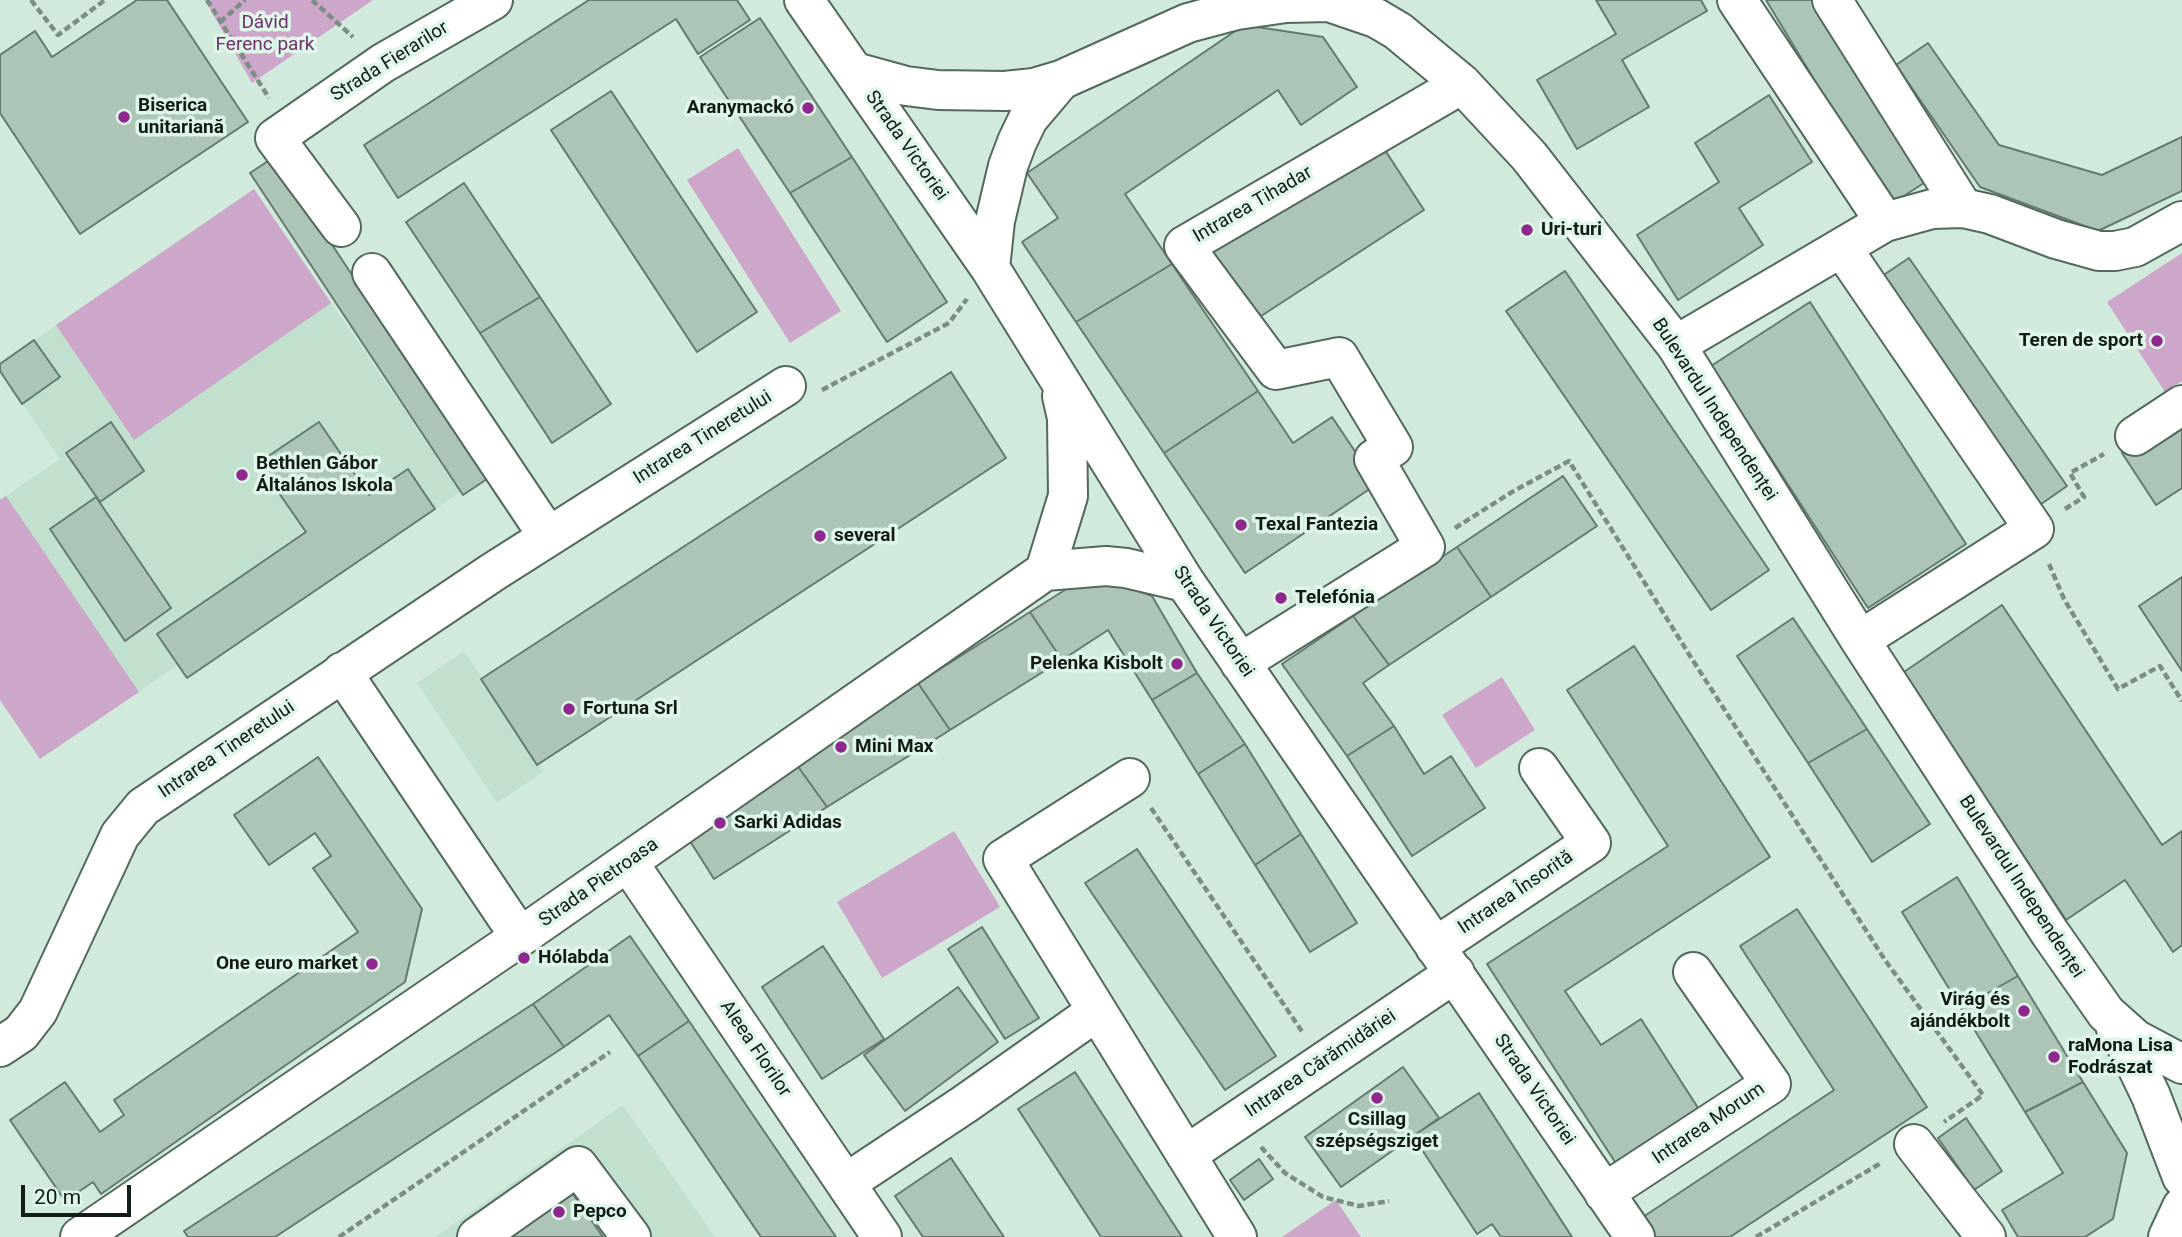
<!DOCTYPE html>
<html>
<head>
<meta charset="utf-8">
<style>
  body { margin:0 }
  #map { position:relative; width:2182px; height:1237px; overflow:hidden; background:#d1eadb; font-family:Roboto,sans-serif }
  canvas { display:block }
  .scale { position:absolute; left:21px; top:1185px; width:110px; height:32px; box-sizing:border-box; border:4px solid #131b16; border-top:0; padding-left:9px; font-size:21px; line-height:24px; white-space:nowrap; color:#131b16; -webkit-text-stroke:5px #dff7e9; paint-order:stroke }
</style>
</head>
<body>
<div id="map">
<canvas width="2182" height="1237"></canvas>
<div class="scale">20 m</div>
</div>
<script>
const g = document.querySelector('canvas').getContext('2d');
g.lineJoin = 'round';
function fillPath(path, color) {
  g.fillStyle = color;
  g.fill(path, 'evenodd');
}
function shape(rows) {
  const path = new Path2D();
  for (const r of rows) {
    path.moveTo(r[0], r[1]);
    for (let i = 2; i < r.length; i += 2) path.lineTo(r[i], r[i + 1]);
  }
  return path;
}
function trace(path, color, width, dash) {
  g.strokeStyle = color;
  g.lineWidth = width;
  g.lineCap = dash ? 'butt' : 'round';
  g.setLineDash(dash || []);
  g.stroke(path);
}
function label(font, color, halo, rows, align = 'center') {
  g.font = font + ' Roboto,sans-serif';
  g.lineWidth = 7;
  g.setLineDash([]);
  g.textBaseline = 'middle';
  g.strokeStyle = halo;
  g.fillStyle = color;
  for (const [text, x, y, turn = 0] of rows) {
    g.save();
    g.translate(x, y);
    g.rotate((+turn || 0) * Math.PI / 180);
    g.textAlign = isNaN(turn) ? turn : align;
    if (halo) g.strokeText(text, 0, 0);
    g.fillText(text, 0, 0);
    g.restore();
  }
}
fillPath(shape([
  [254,189,460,492,187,678,178,665,40,759,0,700,0,500,60,459,0,371,0,364],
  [464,651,544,771,497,803,417,683],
  [623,1105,715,1237,435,1237]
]), '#c1e1ce');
fillPath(shape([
  [205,0,373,0,252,83],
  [738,148,841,311,790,343,687,180],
  [254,189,331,303,134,440,56,325],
  [2182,253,2182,381,2165,392,2107,302],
  [6,496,139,692,40,759,0,700,0,500],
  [1502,677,1535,730,1476,768,1442,715],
  [954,831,1000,907,882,978,837,902],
  [1336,1200,1361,1237,1282,1237]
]), '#cda7ca');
const building = shape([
  [137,0,167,0,248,122,80,234,0,113,0,55,35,31,52,57,137,0],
  [589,0,737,0,750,20,698,54,676,19,398,198,364,145,589,0],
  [1596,0,1701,0,1707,11,1622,60,1649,107,1577,149,1537,80,1616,34,1596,0],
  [1766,0,1816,0,1927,181,1890,205,1766,0],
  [760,18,852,157,790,193,700,57,760,18],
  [1244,25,1323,37,1357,87,1301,125,1278,90,1125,194,1172,264,1076,322,1022,242,1058,218,1027,173,1244,25],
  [1928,43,1999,145,2102,175,2182,137,2182,191,2098,231,1980,187,1896,65,1928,43],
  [611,91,757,312,697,352,551,130,611,91],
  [1769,95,1812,162,1739,208,1763,245,1678,300,1637,235,1719,182,1695,143,1769,95],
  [1379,141,1424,210,1255,320,1211,251,1379,141],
  [274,157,487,479,463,495,250,173,274,157],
  [852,157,947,302,887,342,790,193,852,157],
  [464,183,540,297,480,333,406,222,464,183],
  [1909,258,2067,486,2037,507,1879,278,1909,258],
  [1172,264,1258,391,1164,453,1076,322,1172,264],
  [1565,271,1769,570,1711,610,1506,311,1565,271],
  [540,297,611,404,552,443,480,333,540,297],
  [1810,302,1966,544,1868,608,1711,366,1810,302],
  [34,340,60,377,22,404,0,371,0,364,34,340],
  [951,372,1006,458,537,765,481,679,951,372],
  [1258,391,1293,443,1332,417,1377,484,1245,573,1164,453,1258,391],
  [2182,414,2182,488,2156,505,2122,453,2182,414],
  [111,422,144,471,100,502,66,453,111,422],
  [319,422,369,495,408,469,435,509,187,678,157,634,306,532,258,463,319,422],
  [1563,476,1597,526,1491,597,1457,547,1563,476],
  [96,497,171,608,125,641,50,529,96,497],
  [1457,547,1491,597,1389,665,1353,616,1457,547],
  [1092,573,1152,596,1197,673,1152,700,1108,630,1062,660,1030,612,1092,573],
  [2182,577,2182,671,2139,606,2182,577],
  [2002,605,2162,845,2182,831,2182,945,2173,952,2125,880,2066,920,1901,674,2002,605],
  [1030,612,1062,660,950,730,918,683,1030,612],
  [1353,616,1389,665,1363,683,1394,726,1347,756,1282,664,1353,616],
  [1793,618,1867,729,1808,763,1737,656,1793,618],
  [1634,646,1770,857,1565,991,1601,1045,1641,1019,1700,1111,1617,1165,1487,964,1668,846,1567,690,1634,646],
  [1197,673,1245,744,1198,774,1152,700,1197,673],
  [918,683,950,730,827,807,794,761,918,683],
  [1394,726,1424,774,1451,756,1485,808,1412,856,1347,756,1394,726],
  [1867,729,1930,824,1872,862,1808,763,1867,729],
  [1245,744,1301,834,1255,865,1198,774,1245,744],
  [318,757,422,909,405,982,101,1194,93,1182,65,1201,10,1120,65,1082,100,1132,124,1115,114,1100,358,932,313,868,331,856,315,833,269,865,234,815,318,757],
  [794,761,827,807,714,879,683,830,794,761],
  [1301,834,1357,923,1310,952,1255,865,1301,834],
  [1137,849,1276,1056,1225,1090,1085,883,1137,849],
  [1957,877,2018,976,1961,1008,1902,912,1957,877],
  [1797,909,1927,1107,1730,1237,1656,1237,1643,1217,1834,1090,1740,946,1797,909],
  [982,927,1039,1018,1005,1039,948,949,982,927],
  [630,936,689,1021,638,1056,609,1015,564,1047,533,1004,630,936],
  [823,946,884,1039,822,1079,762,987,823,946],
  [2018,976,2083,1082,2025,1112,1961,1008,2018,976],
  [958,987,998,1042,905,1111,864,1055,958,987],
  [533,1004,564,1047,275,1237,188,1237,184,1231,533,1004],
  [689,1021,836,1237,761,1237,638,1056,689,1021],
  [1403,1067,1439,1118,1341,1187,1305,1137,1403,1067],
  [1075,1072,1182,1237,1101,1237,1018,1109,1075,1072],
  [2083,1082,2127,1153,2113,1219,2085,1237,2018,1237,2002,1210,2063,1173,2025,1112,2083,1082],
  [1479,1093,1572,1237,1501,1237,1492,1224,1477,1234,1413,1136,1479,1093],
  [1966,1118,2002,1171,1974,1190,1938,1138,1966,1118],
  [951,1158,1004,1237,923,1237,895,1196,951,1158],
  [1259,1159,1273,1179,1244,1200,1230,1180,1259,1159],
  [568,1187,603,1237,498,1237,568,1187]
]);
fillPath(building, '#adc5b7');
trace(building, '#647a6d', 2);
const minor = shape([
  [804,0,990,268,1185,582,1635,1237],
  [1737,0,1885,222],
  [1832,0,1963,208],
  [855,72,906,86,938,90,1005,91,1034,88,1061,80,1188,23,1237,10,1286,3,1329,2,1376,18,1398,31,1462,84,1529,156,1676,345,1860,640,2050,933,2106,1013,2135,1039,2182,1064],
  [341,227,275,138,383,63,493,0],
  [1842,248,2034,529,1860,640],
  [990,268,995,221,1008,166,1017,142,1028,119,1061,80],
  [372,273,548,536],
  [1676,345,1885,222,1932,209,1963,208,1990,214,2056,239,2099,251,2115,251,2135,247,2182,221],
  [2135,436,2182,405],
  [1045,571,1068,496,1067,418,1062,396],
  [1240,663,1425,547,1374,459,1393,447,1339,357,1276,370,1184,246,1462,84],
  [342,672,520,937],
  [1130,778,1003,859,1237,1237],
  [628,862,882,1237],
  [1435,947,1591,843,1539,768],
  [2116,1029,2128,1048,2151,1096,2182,1177],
  [0,1047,21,1033,38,1011,120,835,143,807,493,572,786,386],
  [1914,1144,1986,1237],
  [1186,1155,1455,973],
  [846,1183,965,1104,1097,1011],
  [1604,1193,1771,1084,1693,972],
  [80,1237,520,937,1045,571,1106,566,1126,568,1185,582],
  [477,1237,578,1166,631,1237],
  [2168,1237,2182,1207]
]);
trace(minor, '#53695c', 42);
trace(shape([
  [31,0,58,35,105,0],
  [207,0,269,98],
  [312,0,353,37],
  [220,22,245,0],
  [822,390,949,323,967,299],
  [2065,509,2084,497,2070,473,2104,454],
  [1455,528,1512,492,1569,461,1692,659,1885,960,1983,1095,1944,1122],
  [2049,564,2064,599,2118,689,2160,666,2182,701],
  [1151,808,1303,1033],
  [1261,1147,1285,1173,1323,1197,1359,1206,1389,1201],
  [339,1237,610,1052],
  [1756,1237,1881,1163]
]), '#7c8d83', 4.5, [7, 3.5]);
trace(minor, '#fff', 38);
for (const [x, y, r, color] of [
  [808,108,7,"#8e288e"],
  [124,117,7,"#8e288e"],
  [1527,230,7,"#8e288e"],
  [2157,341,7,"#8e288e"],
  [242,475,7,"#8e288e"],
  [1241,525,7,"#8e288e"],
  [820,536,7,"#8e288e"],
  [1281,598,7,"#8e288e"],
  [1177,664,7,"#8e288e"],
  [569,709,7,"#8e288e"],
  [841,747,7,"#8e288e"],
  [720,823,7,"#8e288e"],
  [524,958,7,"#8e288e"],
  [372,964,7,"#8e288e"],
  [2024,1011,7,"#8e288e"],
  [2054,1057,7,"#8e288e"],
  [1377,1098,7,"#8e288e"],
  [559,1212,7,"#8e288e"]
]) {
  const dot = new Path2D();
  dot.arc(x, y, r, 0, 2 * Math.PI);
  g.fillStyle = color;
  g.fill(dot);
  trace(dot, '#dff7e9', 2.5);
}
label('19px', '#6f2f6f', '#dff7e9', [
  ["Dávid",265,23],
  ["Ferenc park",265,45]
]);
label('19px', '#131b16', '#dff7e9', [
  ["Strada Fierarilor",390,62,-32],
  ["Strada Victoriei",906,146,55],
  ["Intrarea Tihadar",1253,205,-30],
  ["Bulevardul Independenței",1714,410,57],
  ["Intrarea Tineretului",703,438,-32],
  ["Strada Victoriei",1213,622,56],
  ["Intrarea Tineretului",227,750,-34],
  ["Strada Pietroasa",599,883,-35],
  ["Bulevardul Independenței",2021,887,57],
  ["Intrarea Însorită",1516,893,-34],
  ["Aleea Florilor",755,1049,56],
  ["Intrarea Cărămidăriei",1321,1064,-34],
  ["Strada Victoriei",1534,1090,56],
  ["Intrarea Morum",1709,1124,-34]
]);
label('bold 19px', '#131b16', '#dff7e9', [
  ["Biserica",138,106],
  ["unitariană",138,128],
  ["Aranymackó",794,108,"right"],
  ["Uri-turi",1541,230],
  ["Teren de sport",2143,341,"right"],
  ["Bethlen Gábor",256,464],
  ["Általános Iskola",256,486],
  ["Texal Fantezia",1255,525],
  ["several",834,536],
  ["Telefónia",1295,598],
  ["Pelenka Kisbolt",1163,664,"right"],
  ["Fortuna Srl",583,709],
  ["Mini Max",855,747],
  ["Sarki Adidas",734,823],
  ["Hólabda",538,958],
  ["One euro market",358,964,"right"],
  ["Virág és",2010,1000,"right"],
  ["ajándékbolt",2010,1022,"right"],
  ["raMona Lisa",2068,1046],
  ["Fodrászat",2068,1068],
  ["Csillag",1377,1120,"center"],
  ["szépségsziget",1377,1142,"center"],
  ["Pepco",573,1212]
], 'left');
</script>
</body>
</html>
